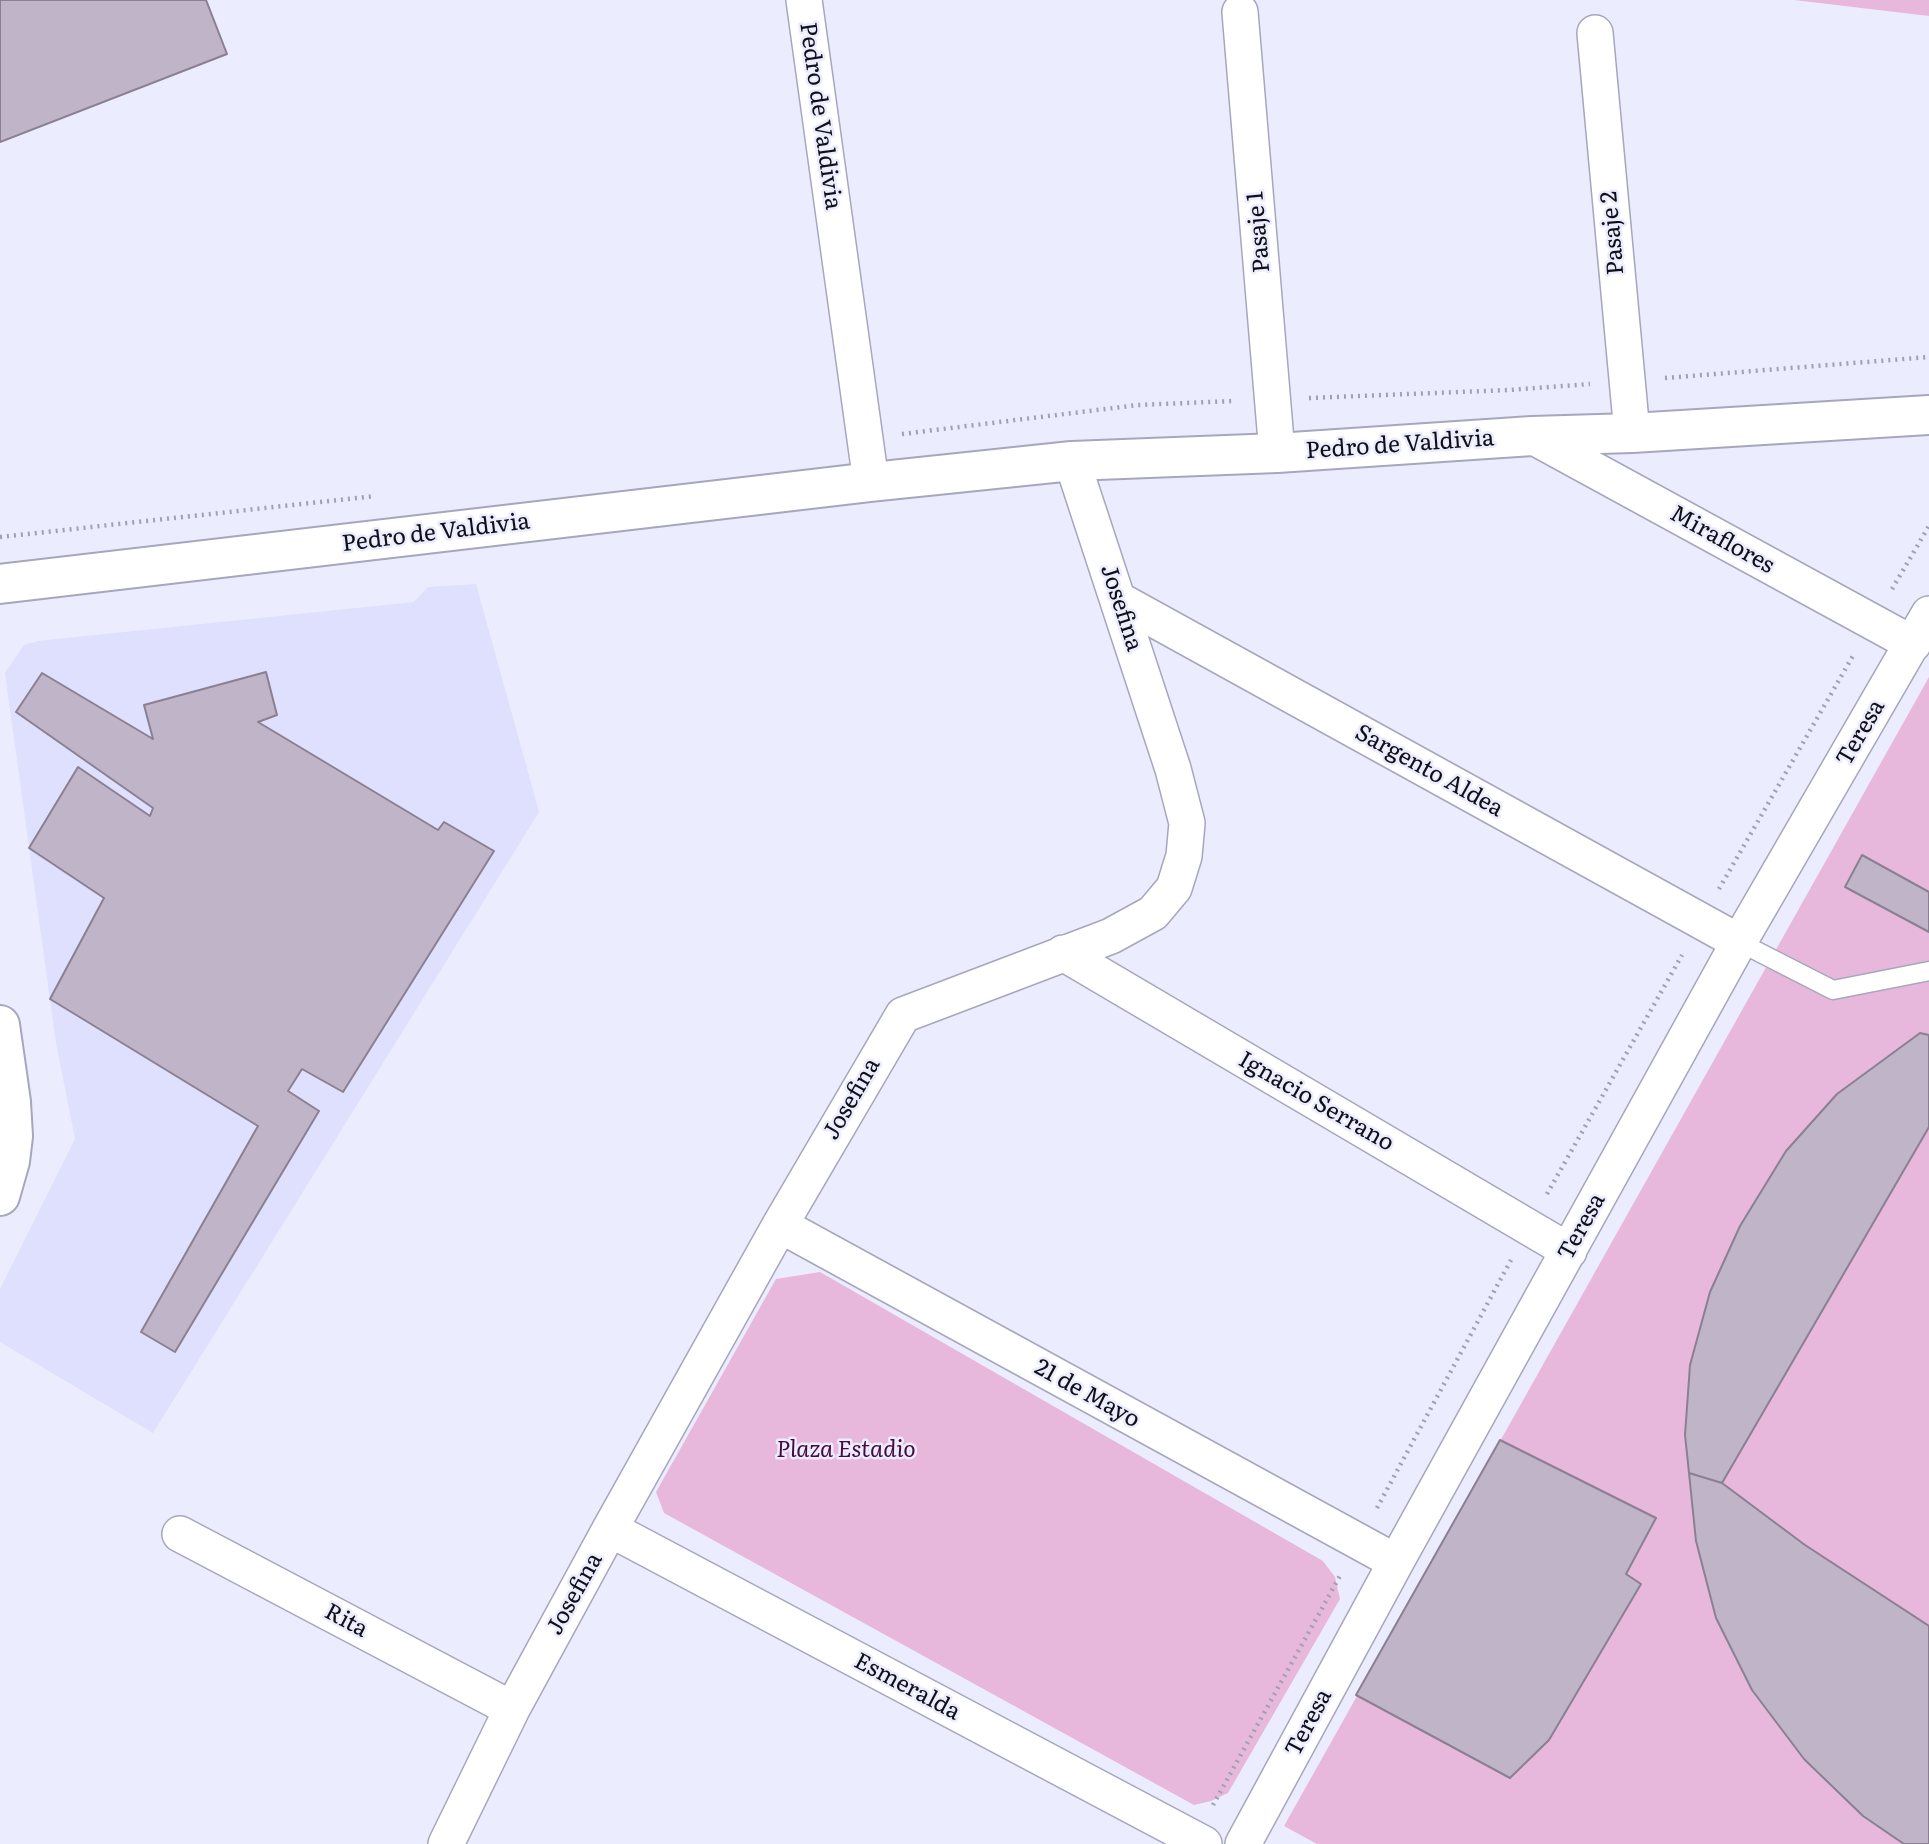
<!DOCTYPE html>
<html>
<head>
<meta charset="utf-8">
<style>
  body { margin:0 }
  canvas { display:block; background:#ebecfe }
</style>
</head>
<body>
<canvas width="1929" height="1844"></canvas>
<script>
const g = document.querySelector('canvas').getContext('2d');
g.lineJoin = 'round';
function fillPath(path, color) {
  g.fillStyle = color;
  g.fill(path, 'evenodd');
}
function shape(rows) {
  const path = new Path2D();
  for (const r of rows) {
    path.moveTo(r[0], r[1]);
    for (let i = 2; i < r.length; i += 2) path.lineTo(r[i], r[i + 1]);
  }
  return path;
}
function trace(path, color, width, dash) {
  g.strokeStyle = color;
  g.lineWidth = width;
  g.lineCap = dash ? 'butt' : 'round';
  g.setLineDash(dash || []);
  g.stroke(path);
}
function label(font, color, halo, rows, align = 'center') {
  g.font = font + ' Literata,serif';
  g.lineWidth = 5;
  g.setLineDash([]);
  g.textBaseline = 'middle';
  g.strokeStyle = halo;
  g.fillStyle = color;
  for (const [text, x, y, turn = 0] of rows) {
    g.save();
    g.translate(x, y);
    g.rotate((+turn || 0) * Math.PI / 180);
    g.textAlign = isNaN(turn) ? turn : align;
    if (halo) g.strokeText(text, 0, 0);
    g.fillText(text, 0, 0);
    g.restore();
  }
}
fillPath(shape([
  [476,584,539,812,153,1433,0,1342,0,1289,75,1139,56,1043,5,673,24,645,38,641,414,602,428,587]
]), '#dee0fd');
fillPath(shape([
  [1794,0,1929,0,1929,16],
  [1929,677,1929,1844,1317,1844,1284,1826],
  [820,1272,1323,1561,1335,1577,1340,1599,1228,1793,1211,1801,1194,1805,664,1513,656,1492,776,1279]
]), '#e8b8dc');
const building = shape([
  [0,0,206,0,227,54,0,142,0,0],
  [266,672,277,715,258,722,438,830,444,822,494,851,343,1092,302,1069,288,1091,319,1111,175,1352,141,1332,258,1126,50,999,104,898,29,848,78,767,150,816,153,808,16,712,42,673,153,739,144,705,266,672],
  [1862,855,1929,892,1929,932,1845,887,1862,855],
  [1920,1033,1929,1035,1929,1127,1722,1483,1689,1473,1685,1435,1690,1365,1710,1292,1740,1226,1786,1151,1837,1094,1920,1033],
  [1500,1440,1656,1518,1626,1574,1641,1584,1549,1740,1510,1778,1356,1695,1500,1440],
  [1689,1473,1722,1483,1805,1545,1929,1626,1929,1844,1904,1844,1863,1816,1804,1759,1752,1690,1716,1618,1696,1541,1689,1473]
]);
fillPath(building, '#bfb4c8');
trace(building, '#8a8092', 2);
const lane = shape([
  [1739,942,1833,990,1929,971]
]);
const street = shape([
  [804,0,871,482],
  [1240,12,1277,453],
  [1595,33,1632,433],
  [1532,436,1913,644],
  [1119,600,1739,942],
  [1063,953,1569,1251],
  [780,1225,1396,1562],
  [610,1529,1204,1844],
  [180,1534,512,1709],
  [446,1844,512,1709,610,1529,780,1225,903,1015,1111,936,1153,913,1174,888,1184,856,1187,823,1173,769,1072,461],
  [1243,1844,1396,1562,1739,942,1929,614]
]);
const secondary = shape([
  [0,584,871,482,1072,461,1277,453,1532,436,1632,433,1929,415]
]);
const primary = shape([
  [0,1025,11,1102,13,1136,10,1161,0,1196]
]);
trace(lane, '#a6a7bc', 21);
trace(street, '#a6a7bc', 38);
trace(secondary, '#a6a7bc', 42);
trace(primary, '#a6a7bc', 42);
trace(shape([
  [1665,378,1929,357],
  [1309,398,1509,390,1590,384],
  [902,434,1138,405,1234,401],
  [0,537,375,496],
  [1892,589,1929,526],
  [1719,889,1854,654],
  [1547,1194,1682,955],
  [1377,1508,1511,1260],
  [1213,1805,1341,1574]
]), '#a0a1b0', 4.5, [2, 5]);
trace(lane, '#fff', 18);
trace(street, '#fff', 35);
trace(secondary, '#fff', 38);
trace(primary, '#fff', 38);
label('23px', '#0f0f17', '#ebecfe', [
  ["Pedro de Valdivia",820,116,82],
  ["Pasaje 1",1259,232,-95],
  ["Pasaje 2",1613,233,-95],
  ["Pedro de Valdivia",1400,445,-4],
  ["Pedro de Valdivia",436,533,-7],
  ["Miraflores",1722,540,29],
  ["Josefina",1121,608,72],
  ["Teresa",1861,733,-60],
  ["Sargento Aldea",1429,771,29],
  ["Josefina",852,1099,-60],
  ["Ignacio Serrano",1316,1102,30],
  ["Teresa",1582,1227,-61],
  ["21 de Mayo",1087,1394,29],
  ["Josefina",575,1594,-61],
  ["Rita",346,1621,28],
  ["Esmeralda",907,1687,28],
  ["Teresa",1309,1723,-62]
]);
label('italic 23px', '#48093e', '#ebecfe', [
  ["Plaza Estadio",846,1450]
]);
</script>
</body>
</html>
